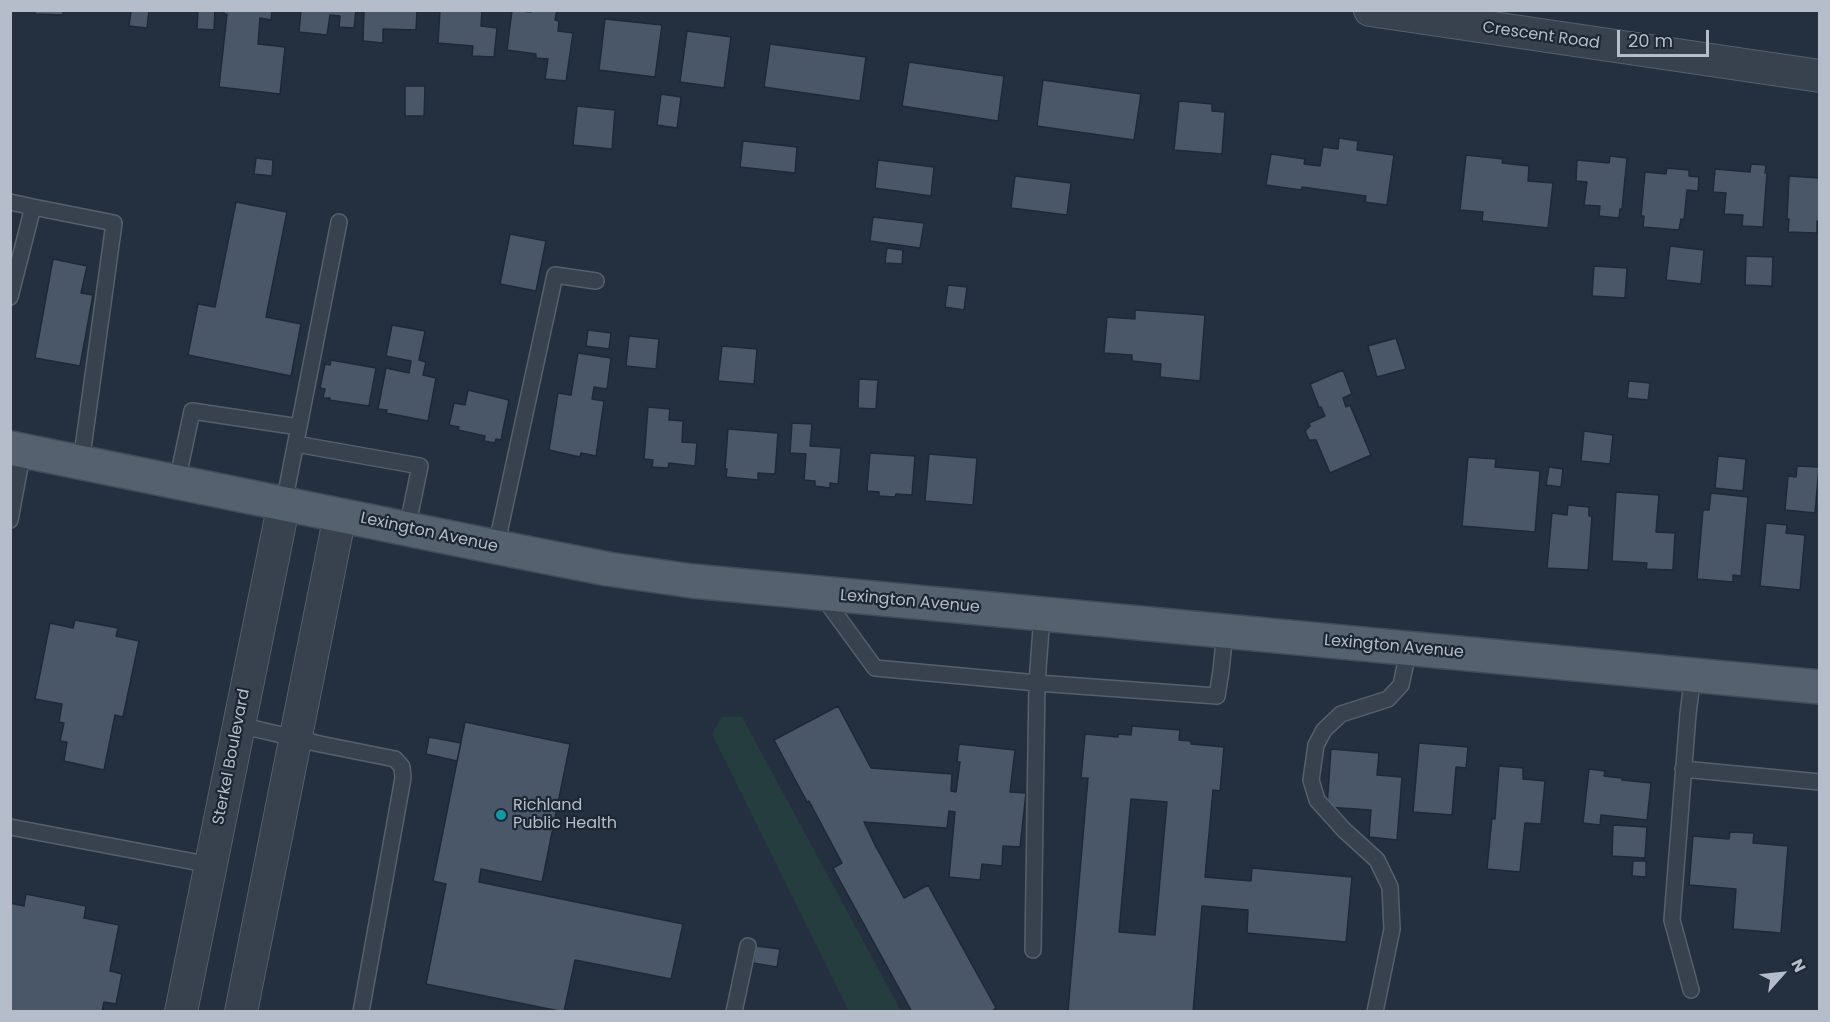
<!DOCTYPE html>
<html>
<head>
<meta charset="utf-8">
<style>
  body { margin:0 }
  #map { position:relative; width:1830px; height:1022px; overflow:hidden; background:#243040; font-family:Poppins,sans-serif }
  canvas { display:block }
  .frame { position:absolute; inset:0; border:12px solid #b5bdca; pointer-events:none }
  .north { position:absolute; left:1752px; top:944px; width:60px; height:60px; -webkit-text-stroke:4px #1d2734; paint-order:stroke; rotate:63deg; font-size:16px; font-weight:700; line-height:24px; text-align:center; color:#b5bdca }
  .north::after { content:''; display:block; margin:auto; width:21px; height:27px; background:#b5bdca; clip-path:polygon(50% 0,100% 100%,50% 72%,0 100%) }
  .scale { position:absolute; left:1617px; top:30px; width:92px; height:27px; box-sizing:border-box; border:3px solid #b5bdca; border-top:0; padding-left:8px; font-size:18px; line-height:21px; white-space:nowrap; color:#b5bdca; -webkit-text-stroke:4px #1d2734; paint-order:stroke }
</style>
</head>
<body>
<div id="map">
<canvas width="1830" height="1022"></canvas>
<div class="frame"></div>
<div class="north">N</div>
<div class="scale">20 m</div>
</div>
<script>
const g = document.querySelector('canvas').getContext('2d');
g.lineJoin = 'round';
function fillPath(path, color) {
  g.fillStyle = color;
  g.fill(path, 'evenodd');
}
function shape(rows) {
  const path = new Path2D();
  for (const r of rows) {
    path.moveTo(r[0], r[1]);
    for (let i = 2; i < r.length; i += 2) path.lineTo(r[i], r[i + 1]);
  }
  return path;
}
function trace(path, color, width, dash) {
  g.strokeStyle = color;
  g.lineWidth = width;
  g.lineCap = dash ? 'butt' : 'round';
  g.setLineDash(dash || []);
  g.stroke(path);
}
function label(font, color, halo, rows, align = 'center') {
  g.font = font + ' Poppins,sans-serif';
  g.lineWidth = 4.5;
  g.setLineDash([]);
  g.textBaseline = 'middle';
  g.strokeStyle = halo;
  g.fillStyle = color;
  for (const [text, x, y, turn = 0] of rows) {
    g.save();
    g.translate(x, y);
    g.rotate((+turn || 0) * Math.PI / 180);
    g.textAlign = isNaN(turn) ? turn : align;
    if (halo) g.strokeText(text, 0, 0);
    g.fillText(text, 0, 0);
    g.restore();
  }
}
fillPath(shape([
  [722,717,742,717,901,1011,849,1011,712,734]
]), '#263d40');
const building = shape([
  [35,10,63,10,63,15,35,14,35,10],
  [123,10,149,10,147,28,129,26,131,11,123,10],
  [198,10,215,10,214,30,197,29,198,10],
  [224,10,272,10,271,20,260,18,258,44,285,47,280,94,219,87,227,14,224,14,224,10],
  [301,10,356,10,354,28,339,27,340,16,330,15,327,35,299,32,301,10],
  [364,10,417,10,416,30,383,29,383,43,363,41,364,10],
  [440,10,482,10,481,26,497,28,494,57,472,56,473,46,438,43,440,10],
  [512,10,531,12,532,10,557,10,555,20,559,21,558,31,573,33,566,81,545,79,548,59,536,58,536,54,507,50,512,10],
  [605,19,662,25,655,77,599,70,605,19],
  [687,31,731,37,724,88,680,82,687,31],
  [770,44,866,57,860,101,764,87,770,44],
  [909,62,1004,76,998,121,902,106,909,62],
  [1043,80,1141,94,1134,140,1037,126,1043,80],
  [405,86,425,86,424,116,405,116,405,86],
  [661,94,681,97,677,128,657,125,661,94],
  [1179,101,1212,104,1212,111,1225,112,1222,154,1174,150,1179,101],
  [577,106,615,110,612,149,573,145,577,106],
  [1339,138,1358,141,1357,150,1394,155,1387,205,1365,202,1366,196,1302,187,1301,190,1266,185,1271,154,1305,159,1304,164,1320,166,1323,147,1338,149,1339,138],
  [743,141,797,147,795,173,740,167,743,141],
  [1466,155,1503,159,1502,163,1529,166,1528,181,1553,183,1548,228,1482,221,1483,212,1460,210,1466,155],
  [1610,156,1627,158,1622,209,1620,209,1619,218,1599,216,1600,206,1584,205,1587,182,1576,181,1577,160,1609,163,1610,156],
  [256,158,273,160,272,176,254,174,256,158],
  [878,160,934,167,931,196,875,188,878,160],
  [1751,164,1766,165,1765,173,1767,173,1763,227,1742,226,1743,215,1724,214,1726,193,1713,192,1715,169,1750,172,1751,164],
  [1667,168,1689,170,1689,176,1699,177,1698,191,1687,190,1684,220,1681,219,1679,230,1643,227,1644,216,1641,216,1645,172,1666,174,1667,168],
  [1015,176,1071,183,1067,215,1011,208,1015,176],
  [1789,176,1820,178,1820,221,1817,221,1817,233,1788,232,1789,219,1787,219,1789,176],
  [236,202,287,212,266,317,301,324,291,376,188,355,198,304,215,307,236,202],
  [873,217,924,223,920,248,870,241,873,217],
  [510,234,546,241,536,291,500,284,510,234],
  [1670,246,1704,250,1701,284,1666,280,1670,246],
  [887,248,903,250,902,264,885,263,887,248],
  [1746,256,1773,257,1772,286,1745,285,1746,256],
  [53,259,87,266,81,293,93,295,80,366,35,358,53,259],
  [1594,266,1627,268,1625,298,1592,296,1594,266],
  [948,285,967,287,964,310,945,307,948,285],
  [1135,310,1205,315,1200,381,1160,377,1161,364,1132,361,1132,355,1104,353,1107,317,1135,319,1135,310],
  [392,325,425,331,419,360,426,362,423,375,436,378,428,421,386,413,387,410,378,409,386,368,409,373,411,361,386,356,392,325],
  [588,330,611,333,609,349,586,346,588,330],
  [629,336,659,339,656,369,626,366,629,336],
  [1396,338,1406,369,1377,377,1368,346,1396,338],
  [722,346,757,349,754,384,718,381,722,346],
  [578,353,611,358,607,389,594,387,592,399,604,401,596,456,581,453,580,457,549,450,558,393,571,395,578,353],
  [331,360,376,368,369,406,329,400,330,398,323,398,325,389,320,388,325,364,330,365,331,360],
  [1343,370,1352,394,1343,398,1346,407,1350,405,1371,455,1330,473,1316,440,1309,440,1305,431,1310,426,1309,423,1325,416,1321,407,1319,407,1310,384,1343,370],
  [859,379,878,380,876,409,858,408,859,379],
  [1629,381,1650,383,1648,400,1627,398,1629,381],
  [468,390,509,400,501,440,496,439,495,443,484,441,485,436,458,430,459,427,449,425,454,403,465,405,468,390],
  [648,407,670,409,669,420,683,421,682,442,697,443,695,466,669,463,668,468,652,467,653,460,644,459,648,407],
  [792,423,812,424,810,446,841,448,838,484,830,483,830,488,815,486,815,481,804,480,806,454,790,453,792,423],
  [728,429,778,433,775,474,758,473,758,480,726,477,727,469,725,469,728,429],
  [1584,431,1613,435,1610,464,1581,461,1584,431],
  [870,453,915,456,912,495,896,494,895,497,879,496,879,492,867,491,870,453],
  [929,454,977,458,973,505,925,501,929,454],
  [1718,456,1746,459,1743,491,1715,488,1718,456],
  [1468,457,1496,459,1495,467,1540,471,1535,532,1462,526,1468,457],
  [1797,466,1819,467,1815,513,1785,510,1788,476,1796,477,1797,466],
  [1549,467,1563,469,1561,487,1546,485,1549,467],
  [1616,492,1659,495,1656,532,1675,533,1673,570,1646,569,1647,563,1612,561,1616,492],
  [1711,493,1748,497,1741,576,1733,575,1733,582,1697,579,1703,510,1709,510,1711,493],
  [1568,505,1589,507,1589,516,1592,516,1588,570,1547,568,1552,513,1567,515,1568,505],
  [1766,523,1787,525,1786,533,1805,535,1800,590,1760,586,1766,523],
  [75,620,118,628,116,636,139,641,123,717,115,715,104,770,64,761,67,742,60,741,64,723,59,722,62,704,35,699,50,623,73,628,75,620],
  [838,706,871,768,952,774,951,791,956,792,960,762,957,762,959,744,1015,750,1010,792,1026,793,1020,847,1003,846,1002,866,982,864,980,880,949,877,955,812,949,811,947,828,864,822,875,845,904,898,928,885,996,1008,991,1012,912,1012,833,868,842,863,809,801,807,802,774,740,838,706],
  [465,722,570,744,542,882,481,869,479,882,683,924,671,979,575,960,564,1012,426,984,446,884,433,881,465,722],
  [1132,726,1180,730,1179,740,1191,741,1191,744,1224,747,1220,791,1213,790,1205,877,1251,881,1252,868,1352,877,1346,942,1247,933,1248,910,1202,906,1193,1012,1068,1011,1088,778,1081,778,1085,734,1118,737,1118,734,1131,735,1132,726],
  [1131,799,1167,802,1155,935,1119,932,1131,799],
  [429,737,461,743,457,761,426,754,429,737],
  [1419,743,1468,747,1466,768,1456,767,1452,815,1413,812,1419,743],
  [1331,749,1379,753,1377,775,1402,777,1397,840,1369,837,1371,810,1327,807,1331,749],
  [1499,766,1523,768,1523,779,1545,781,1541,824,1525,823,1520,872,1487,869,1492,818,1495,819,1499,766],
  [1589,769,1605,771,1604,776,1622,778,1622,780,1651,783,1647,820,1601,815,1600,825,1583,823,1589,769],
  [1613,825,1647,827,1645,858,1612,856,1613,825],
  [1730,832,1754,833,1753,843,1788,846,1781,933,1733,929,1736,889,1689,885,1693,836,1729,839,1730,832],
  [1633,861,1646,861,1646,877,1632,876,1633,861],
  [26,894,86,906,84,918,119,925,110,971,122,974,116,1004,104,1002,102,1012,10,1012,10,903,24,906,26,894],
  [756,946,780,949,777,967,753,963,756,946]
]);
fillPath(building, '#4a5769');
trace(building, '#1f2936', 1.5);
const lane = shape([
  [10,202,33,207,10,297],
  [33,207,114,223,81,463],
  [296,444,420,466,407,529],
  [177,482,192,411,299,427],
  [284,503,339,222],
  [10,520,23,450],
  [496,547,555,275,596,281],
  [821,594,875,668,1037,683,1042,615],
  [239,725,320,744,395,759,402,767,403,778,361,1012],
  [1683,769,1820,782],
  [10,827,211,865],
  [1033,950,1037,683,1217,696,1221,671,1225,631],
  [1691,990,1672,920,1688,714,1693,675],
  [734,1012,748,946],
  [1375,1012,1392,929,1390,887,1377,860,1344,830,1317,800,1311,780,1316,745,1324,730,1341,714,1388,699,1401,685,1409,648]
]);
const street = shape([
  [1370,10,1820,76],
  [181,1012,284,503],
  [241,1012,340,515]
]);
const primary = shape([
  [10,448,496,547,608,569,692,581,1820,687]
]);
trace(lane, '#56606d', 18);
trace(street, '#56606d', 34);
trace(primary, '#424b58', 36);
trace(lane, '#38424f', 15);
trace(street, '#38424f', 32);
trace(primary, '#56616f', 33);
for (const [x, y, r, color] of [
  [501,815,6,"#0f9aa8"]
]) {
  const dot = new Path2D();
  dot.arc(x, y, r, 0, 2 * Math.PI);
  g.fillStyle = color;
  g.fill(dot);
  trace(dot, '#1d2734', 2);
}
label('16px', '#b5bdca', '#1d2734', [
  ["Crescent Road",1541,36,8],
  ["Lexington Avenue",429,533,12],
  ["Lexington Avenue",910,602,5],
  ["Lexington Avenue",1394,647,5],
  ["Sterkel Boulevard",232,757,-79]
]);
label('16px', '#b5bdca', '#1d2734', [
  ["Richland",513,806],
  ["Public Health",513,824]
], 'left');
</script>
</body>
</html>
